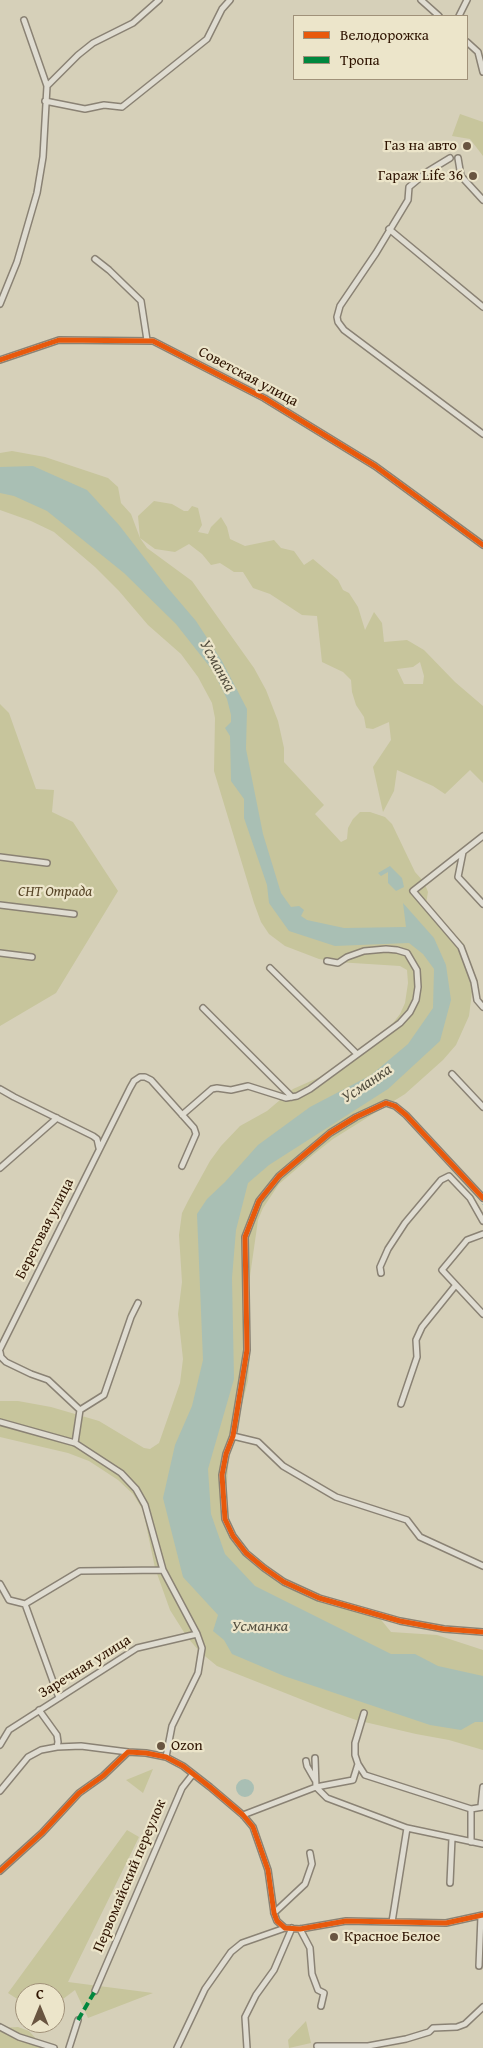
<!DOCTYPE html>
<html>
<head>
<meta charset="utf-8">
<style>
  body { margin:0 }
  #map { position:relative; width:483px; height:2048px; overflow:hidden; background:#d6d0b9; font-family:"Gentium Book Plus",serif }
  canvas { display:block }
  .legend { position:absolute; left:293px; top:15px; width:175px; height:65px; box-sizing:border-box; background:#ece5ca; border:1px solid #a09179; margin:0; padding:6px 9px; list-style:none; font-size:15px; color:#2e1300 }
  .legend li { display:flex; align-items:center; gap:10px; height:25px }
  .legend b { width:25px; border:1px solid #a09179 }
  .north { position:absolute; left:15px; top:1983px; width:50px; height:50px; box-sizing:border-box; background:#ece5ca; border:1px solid #a09179; border-radius:50%; rotate:0deg; font-size:14px; font-weight:700; line-height:20px; text-align:center; color:#2e1300 }
  .north::after { content:''; display:block; margin:auto; width:18px; height:22px; background:#695541; clip-path:polygon(50% 0,100% 100%,50% 72%,0 100%) }
</style>
</head>
<body>
<div id="map">
<canvas width="483" height="2048"></canvas>
<ul class="legend">
<li><b style="height:6px;background:#e8590c"></b>Велодорожка</li>
<li><b style="height:6px;background:#00873e"></b>Тропа</li>
</ul>
<div class="north">С</div>
</div>
<script>
const g = document.querySelector('canvas').getContext('2d');
g.lineJoin = 'round';
function fillPath(path, color) {
  g.fillStyle = color;
  g.fill(path, 'evenodd');
}
function shape(rows) {
  const path = new Path2D();
  for (const r of rows) {
    if (r.length === 3) {
      path.moveTo(r[0] + r[2], r[1]);
      path.arc(r[0], r[1], r[2], 0, 2 * Math.PI);
      continue;
    }
    path.moveTo(r[0], r[1]);
    for (let i = 2; i < r.length; i += 2) path.lineTo(r[i], r[i + 1]);
  }
  return path;
}
function trace(path, color, width, dash) {
  g.strokeStyle = color;
  g.lineWidth = width;
  g.lineCap = dash ? 'butt' : 'round';
  g.setLineDash(dash || []);
  g.stroke(path);
}
function label(font, color, halo, rows, align = 'center') {
  g.font = font + ' "Gentium Book Plus",serif';
  g.lineWidth = 4.5;
  g.setLineDash([]);
  g.textBaseline = 'middle';
  g.strokeStyle = halo;
  g.fillStyle = color;
  for (const [text, x, y, turn = 0] of rows) {
    g.save();
    g.translate(x, y);
    g.rotate((+turn || 0) * Math.PI / 180);
    g.textAlign = isNaN(turn) ? turn : align;
    if (halo) g.strokeText(text, 0, 0);
    g.fillText(text, 0, 0);
    g.restore();
  }
}
fillPath(shape([
  [460,114,483,122,483,156,470,139,452,136],
  [12,451,45,457,108,478,118,487,121,503,131,514,140,538,138,516,154,501,172,504,184,511,188,511,192,506,198,508,202,525,198,532,208,534,211,527,221,517,227,527,230,539,245,546,274,540,281,548,294,551,304,565,313,559,338,580,343,590,349,593,358,607,365,630,374,612,382,623,384,642,407,640,424,650,455,682,483,706,483,783,470,770,445,794,433,786,397,770,394,791,383,812,373,767,391,740,389,722,373,729,366,728,364,717,356,705,352,692,351,680,343,672,322,662,317,616,302,615,270,594,253,588,243,572,234,572,220,563,211,565,202,554,189,544,175,552,155,549,140,538,147,548,192,581,254,668,266,690,278,721,284,748,284,762,324,805,315,814,341,842,347,839,348,828,353,819,360,812,370,812,385,817,392,824,415,872,424,882,428,892,426,904,464,944,469,962,472,992,469,1016,456,1045,443,1060,405,1094,333,1139,314,1154,279,1184,263,1208,258,1220,249,1283,250,1354,248,1381,229,1455,227,1482,227,1508,230,1524,241,1545,256,1562,313,1598,342,1608,366,1612,378,1616,391,1632,437,1635,483,1650,483,1750,449,1740,416,1734,356,1720,323,1708,217,1666,200,1652,187,1637,170,1610,155,1568,143,1510,133,1494,118,1480,89,1461,68,1453,0,1437,0,1401,18,1401,51,1407,99,1421,144,1448,150,1449,159,1443,180,1383,183,1359,178,1314,182,1282,179,1235,182,1213,188,1201,210,1161,221,1146,240,1126,267,1111,293,1089,329,1073,390,1027,400,1014,405,1003,408,983,407,970,400,966,337,962,319,959,285,946,269,934,261,922,254,903,214,771,215,718,212,703,198,677,181,654,148,625,119,591,95,567,54,532,31,521,0,510,0,453],
  [420,662,424,676,423,684,404,684,397,669,413,667],
  [0,704,9,713,36,789,54,790,52,812,73,822,118,891,56,993,0,1026],
  [153,1769,143,1793,126,1780],
  [127,1830,139,1837,68,1982,153,1993,88,2018,75,1990,55,2005,55,1993,25,1993,25,2004,8,1993],
  [306,2021,311,2043,289,2048,288,2040],
  [18,2027,29,2031,39,2042,41,2048,0,2048,0,2028]
]), '#c7c59c');
fillPath(shape([
  [33,466,87,490,119,525,167,587,196,621,222,661,247,709,246,749,263,834,281,893,291,907,299,906,304,910,301,916,307,920,344,928,406,927,403,903,434,938,446,965,451,1000,440,1041,388,1089,269,1165,248,1183,236,1230,232,1278,234,1379,208,1469,211,1514,225,1554,255,1586,391,1654,415,1654,438,1666,483,1676,483,1722,475,1722,461,1730,430,1725,284,1676,232,1654,224,1640,213,1631,218,1615,183,1577,163,1498,175,1445,192,1406,203,1360,197,1214,207,1199,225,1182,258,1145,310,1107,371,1075,408,1044,433,1008,434,969,423,954,409,943,335,946,289,931,269,903,267,885,244,818,244,799,231,781,230,736,225,728,231,722,231,715,227,699,213,671,176,624,124,573,47,511,14,496,0,493,0,467],
  [390,866,402,878,404,887,396,891,388,883,388,872,381,876,378,873],
  [245,1788,9]
]), '#a9bfb4');
trace(shape([
  [482,1204,483,1205]
]), '#a9bfb4', 1);
const minor = shape([
  [421,0,439,16],
  [459,16,467,0],
  [467,42,478,52,483,72],
  [47,86,78,55,93,43,133,23,159,0],
  [45,101,85,109,104,105,122,107,207,39,222,9,230,0],
  [450,158,427,172,409,187,408,200,376,253,340,306,337,317,338,322,344,330,483,434],
  [458,158,461,176,483,200],
  [389,229,483,307],
  [95,259,109,270,141,301,147,340],
  [0,304,17,262,37,193,43,157,47,86,24,20],
  [0,360,59,340,153,341,264,398,375,466,483,545],
  [483,836,413,891,461,947,474,982,477,1000,483,1007],
  [463,852,458,877,483,904],
  [0,857,47,863],
  [0,905,74,914],
  [0,953,32,957],
  [270,968,357,1054],
  [203,1008,292,1097],
  [452,1074,483,1107],
  [0,1089,14,1097,93,1136,97,1139,99,1148],
  [182,1115,212,1089,217,1088,231,1090,248,1086,286,1098,297,1096,310,1089,400,1023,410,1012,416,1000,418,987,417,970,407,953,397,950,386,949,364,951,347,957,338,963,327,961],
  [0,1168,57,1118],
  [483,1198,406,1115,395,1106,386,1103,356,1117,330,1133,279,1176,259,1201,245,1237,247,1350,233,1436,226,1454,222,1475,225,1519,233,1536,246,1553,264,1568,284,1582,319,1598,400,1621,444,1629,483,1632],
  [483,1234,467,1240,442,1270,483,1314],
  [381,1273,380,1267,388,1249,405,1223,441,1180,449,1176,470,1198,483,1221],
  [0,1349,130,1088,134,1081,140,1077,145,1077,151,1080,194,1128,196,1134,182,1166],
  [0,1352,1,1357,6,1362,31,1374,48,1380,80,1410],
  [401,1404,417,1357,416,1340,422,1327,455,1286],
  [0,1422,75,1443,121,1473,136,1489,145,1505,163,1570,197,1634,202,1648,198,1673,172,1726,166,1757],
  [233,1436,258,1442,283,1466,336,1497,407,1520,420,1537,483,1566],
  [75,1443,80,1410,104,1395,131,1317,138,1303],
  [0,1584,9,1600,25,1604],
  [59,1698,25,1604,80,1571,163,1570],
  [39,1710,57,1735,58,1742,57,1747],
  [364,1713,355,1743,355,1755,358,1764,365,1775,471,1809],
  [0,1745,9,1730,137,1648,197,1634],
  [315,1758,316,1787,327,1798,407,1828,483,1844],
  [306,1761,307,1766,315,1780],
  [0,1791,28,1757,41,1750,57,1747,81,1746,128,1752],
  [481,1806,483,1787],
  [243,1815,316,1787,353,1780,358,1764],
  [471,1842,471,1809,483,1807],
  [0,1871,42,1833,79,1793,103,1776,128,1752,146,1753,166,1757,183,1766,210,1787,243,1815,253,1827,268,1870,274,1913,277,1921,285,1928,300,1929,346,1921,446,1923,483,1915],
  [450,1883,452,1838],
  [274,1913,305,1884,312,1864,310,1853],
  [392,1922,407,1828],
  [300,1929,310,1948,312,1974,318,1990,324,1993,321,2006],
  [479,1966,481,1916],
  [95,1991,182,1788,193,1774],
  [0,2027,19,2037,54,2048],
  [317,2046,368,2046,406,2039,429,2032,433,2028,457,2027,465,2024,483,2007],
  [69,2048,78,2020],
  [177,2048,205,1989,231,1952,242,1943,285,1928],
  [247,2048,245,2017,256,1995,274,1970,292,1928]
]);
trace(minor, '#8a8274', 8);
trace(minor, '#dfdcd1', 5);
trace(shape([
  [78,2020,95,1991]
]), '#00873e', 4, [8, 4]);
trace(shape([
  [0,360,59,340,153,341,264,398,375,466,483,545],
  [483,1198,406,1115,395,1106,386,1103,356,1117,330,1133,279,1176,259,1201,245,1237,247,1350,233,1436,226,1454,222,1475,225,1519,233,1536,246,1553,264,1568,284,1582,319,1598,400,1621,444,1629,483,1632],
  [0,1871,42,1833,79,1793,103,1776,128,1752,146,1753,166,1757,183,1766,210,1787,243,1815,253,1827,268,1870,274,1913,277,1921,285,1928,300,1929,346,1921,446,1923,483,1915]
]), '#e8590c', 5);
for (const [x, y, r, color] of [
  [467,146,5,"#695541"],
  [473,176,5,"#695541"],
  [161,1746,5,"#695541"],
  [334,1937,5,"#695541"]
]) {
  const dot = new Path2D();
  dot.arc(x, y, r, 0, 2 * Math.PI);
  g.fillStyle = color;
  g.fill(dot);
  trace(dot, '#ece5ca', 2);
}
label('15px', '#2e1300', '#ece5ca', [
  ["Газ на авто",457,146],
  ["Гараж Life 36",463,176],
  ["Ozon",171,1746,"left"],
  ["Красное Белое",344,1937,"left"]
], 'right');
label('15px', '#2e1300', '#ece5ca', [
  ["Советская улица",248,377,28],
  ["Береговая улица",45,1229,-63],
  ["Заречная улица",85,1667,-32],
  ["Первомайский переулок",130,1876,-67]
]);
label('italic 15px', '#584628', '#ece5ca', [
  ["СНТ Отрада",55,892]
]);
label('italic 16px', '#524d3e', '#ece5ca', [
  ["Усманка",217,666,61],
  ["Усманка",367,1084,-34],
  ["Усманка",260,1627]
]);
</script>
</body>
</html>
